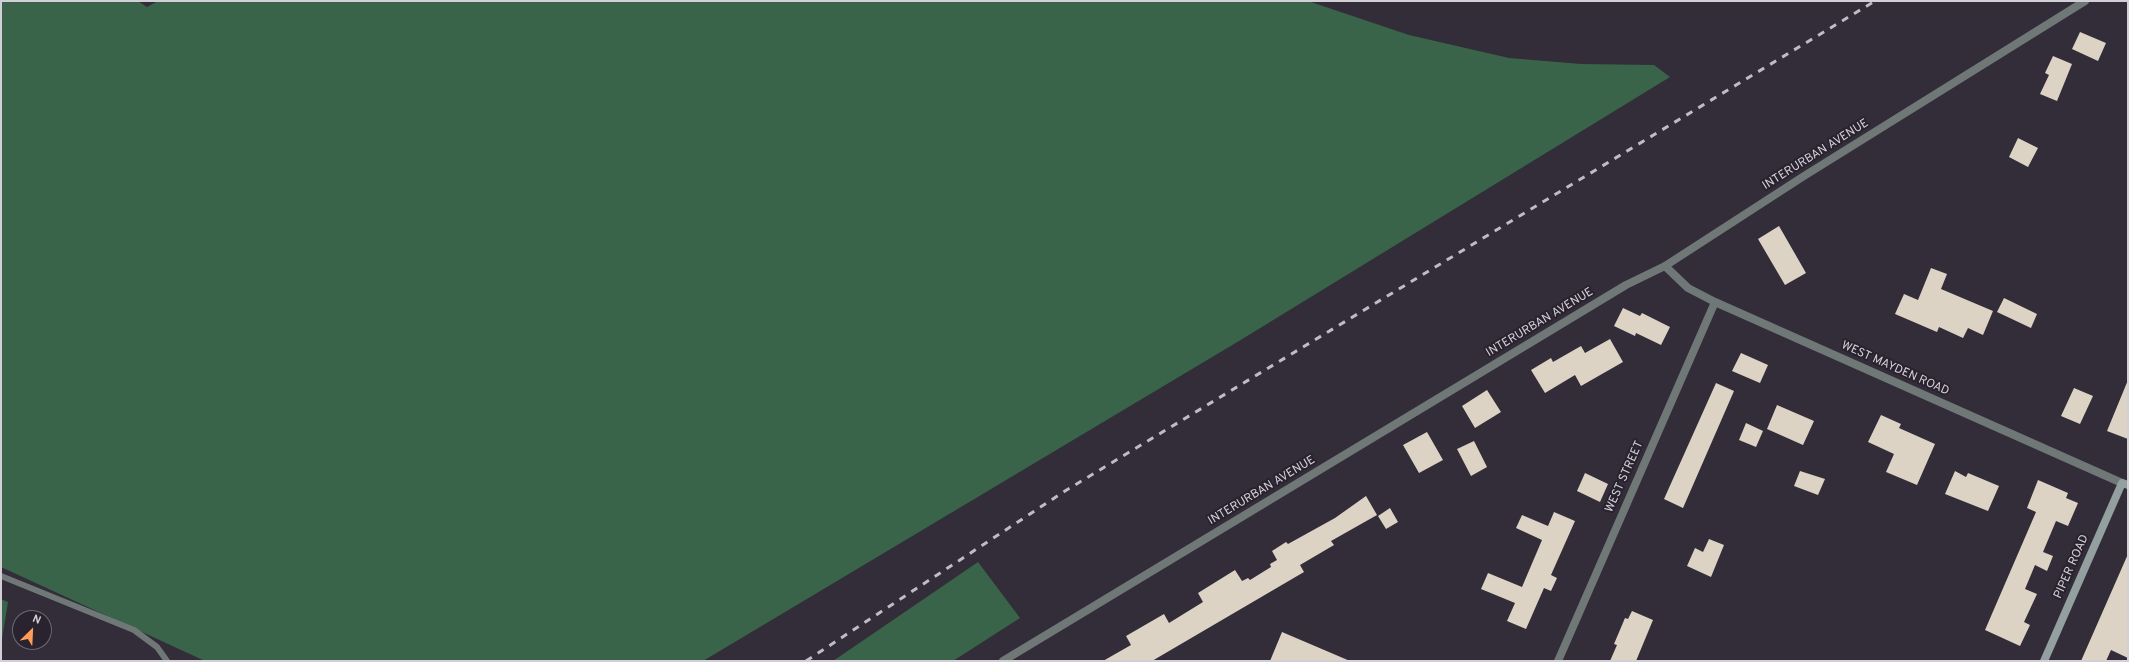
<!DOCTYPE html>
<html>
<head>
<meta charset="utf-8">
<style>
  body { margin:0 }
  #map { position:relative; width:2129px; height:662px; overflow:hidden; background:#322d39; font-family:Overpass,sans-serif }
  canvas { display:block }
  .frame { position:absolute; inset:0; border:2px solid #d3cfd7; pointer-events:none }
  .north { position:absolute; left:12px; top:610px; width:40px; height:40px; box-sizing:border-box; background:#28232f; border:1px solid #6c6872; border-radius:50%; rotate:24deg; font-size:11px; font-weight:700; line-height:16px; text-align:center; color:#d3cfd7 }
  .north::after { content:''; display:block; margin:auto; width:14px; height:18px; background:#fe9c58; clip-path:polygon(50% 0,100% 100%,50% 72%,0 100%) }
</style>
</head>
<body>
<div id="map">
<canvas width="2129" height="662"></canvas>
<div class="frame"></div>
<div class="north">N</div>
</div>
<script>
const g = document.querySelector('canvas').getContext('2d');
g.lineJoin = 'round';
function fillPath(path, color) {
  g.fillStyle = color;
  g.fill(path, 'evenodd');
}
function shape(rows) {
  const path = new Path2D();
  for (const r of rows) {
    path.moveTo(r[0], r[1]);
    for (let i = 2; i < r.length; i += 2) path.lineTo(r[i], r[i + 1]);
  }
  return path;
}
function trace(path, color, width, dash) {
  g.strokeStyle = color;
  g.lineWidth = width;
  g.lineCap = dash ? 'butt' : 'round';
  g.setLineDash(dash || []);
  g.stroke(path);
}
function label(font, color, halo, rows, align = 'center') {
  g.font = font + ' Overpass,sans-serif';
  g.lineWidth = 4;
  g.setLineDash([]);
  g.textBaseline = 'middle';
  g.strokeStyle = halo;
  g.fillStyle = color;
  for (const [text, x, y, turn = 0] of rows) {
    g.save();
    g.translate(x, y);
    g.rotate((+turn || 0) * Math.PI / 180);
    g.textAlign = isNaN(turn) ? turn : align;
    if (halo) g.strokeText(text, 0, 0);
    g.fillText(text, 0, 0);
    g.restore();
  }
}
fillPath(shape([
  [1,1,138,1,147,7,158,1,1308,1,1409,35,1509,58,1581,64,1654,65,1670,77,1239,341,703,661,205,661,1,567],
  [978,562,1020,618,953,661,833,661],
  [1,599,8,602,1,645]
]), '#396449');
fillPath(shape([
  [2080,32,2106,43,2098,61,2072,49],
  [2053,56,2072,64,2057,101,2040,94,2049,75,2045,73],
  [2018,138,2038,148,2028,167,2009,157],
  [1779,226,1806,273,1785,285,1758,239],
  [1931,268,1947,274,1941,289,1993,311,1983,335,1968,328,1963,338,1939,327,1937,332,1895,314,1904,294,1918,300],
  [2004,298,2037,314,2031,328,1997,312],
  [1623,308,1640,316,1642,313,1670,327,1661,345,1636,333,1635,336,1614,326],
  [1610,339,1623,362,1581,386,1575,375,1545,393,1531,370,1551,358,1553,362,1581,346,1585,353],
  [1741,353,1768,365,1760,383,1732,371],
  [2128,380,2128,439,2107,431],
  [1716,383,1734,391,1683,508,1664,499],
  [2074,388,2093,396,2080,424,2061,416],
  [1487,390,1501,412,1475,428,1462,406],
  [1777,405,1814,421,1803,445,1767,429],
  [1881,415,1901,424,1899,428,1935,444,1917,485,1886,472,1894,454,1868,442],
  [1746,423,1763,431,1756,447,1739,440],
  [1427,432,1443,460,1419,473,1403,445],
  [1474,441,1487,467,1471,476,1457,449],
  [1800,471,1825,479,1818,495,1794,486],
  [1955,471,1966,477,1968,473,1999,486,1988,511,1945,494],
  [1585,473,1608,484,1600,502,1577,491],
  [2038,480,2068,493,2066,498,2078,503,2068,526,2056,521,2043,552,2053,556,2047,571,2035,565,2025,589,2037,594,2024,622,2030,625,2020,646,1985,630,2036,512,2027,508],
  [1366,496,1377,515,1331,541,1334,545,1300,565,1304,572,1152,661,1103,661,1131,645,1126,636,1164,614,1169,623,1203,602,1198,593,1235,570,1242,581,1248,578,1250,580,1271,567,1270,564,1277,560,1272,551,1286,542,1288,544,1335,518],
  [1390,508,1398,522,1386,529,1378,516],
  [1554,512,1575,521,1551,575,1557,578,1551,591,1544,588,1526,629,1507,621,1515,603,1481,589,1488,573,1522,587,1542,540,1516,528,1522,515,1548,526],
  [1709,539,1724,545,1711,577,1687,566,1695,548,1703,552],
  [2128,554,2128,658,2111,650,2106,661,2081,661],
  [1632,611,1653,620,1636,661,1610,661,1617,645,1614,644,1625,618,1628,619],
  [1282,632,1350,661,1270,661]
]), '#ddd3c5');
trace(shape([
  [1,576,134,630,157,647,167,661]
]), '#707877', 6);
trace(shape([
  [1665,266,1688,288,1715,302,2122,483],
  [1003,661,1626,285,1665,266,1804,176,2085,1],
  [1558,661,1715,302]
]), '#707877', 8);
trace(shape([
  [2044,661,2122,483,2128,485]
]), '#93a09f', 8);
trace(shape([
  [806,661,1065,491,1875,1]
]), '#c0bcc5', 3, [7, 7]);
label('12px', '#d3cfd7', '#28232f', [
  ["INTERURBAN AVENUE",1816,155,-32],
  ["INTERURBAN AVENUE",1540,323,-31],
  ["WEST MAYDEN ROAD",1895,369,24],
  ["WEST STREET",1625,477,-66],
  ["INTERURBAN AVENUE",1262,491,-31],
  ["PIPER ROAD",2072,567,-66]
]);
</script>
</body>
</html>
